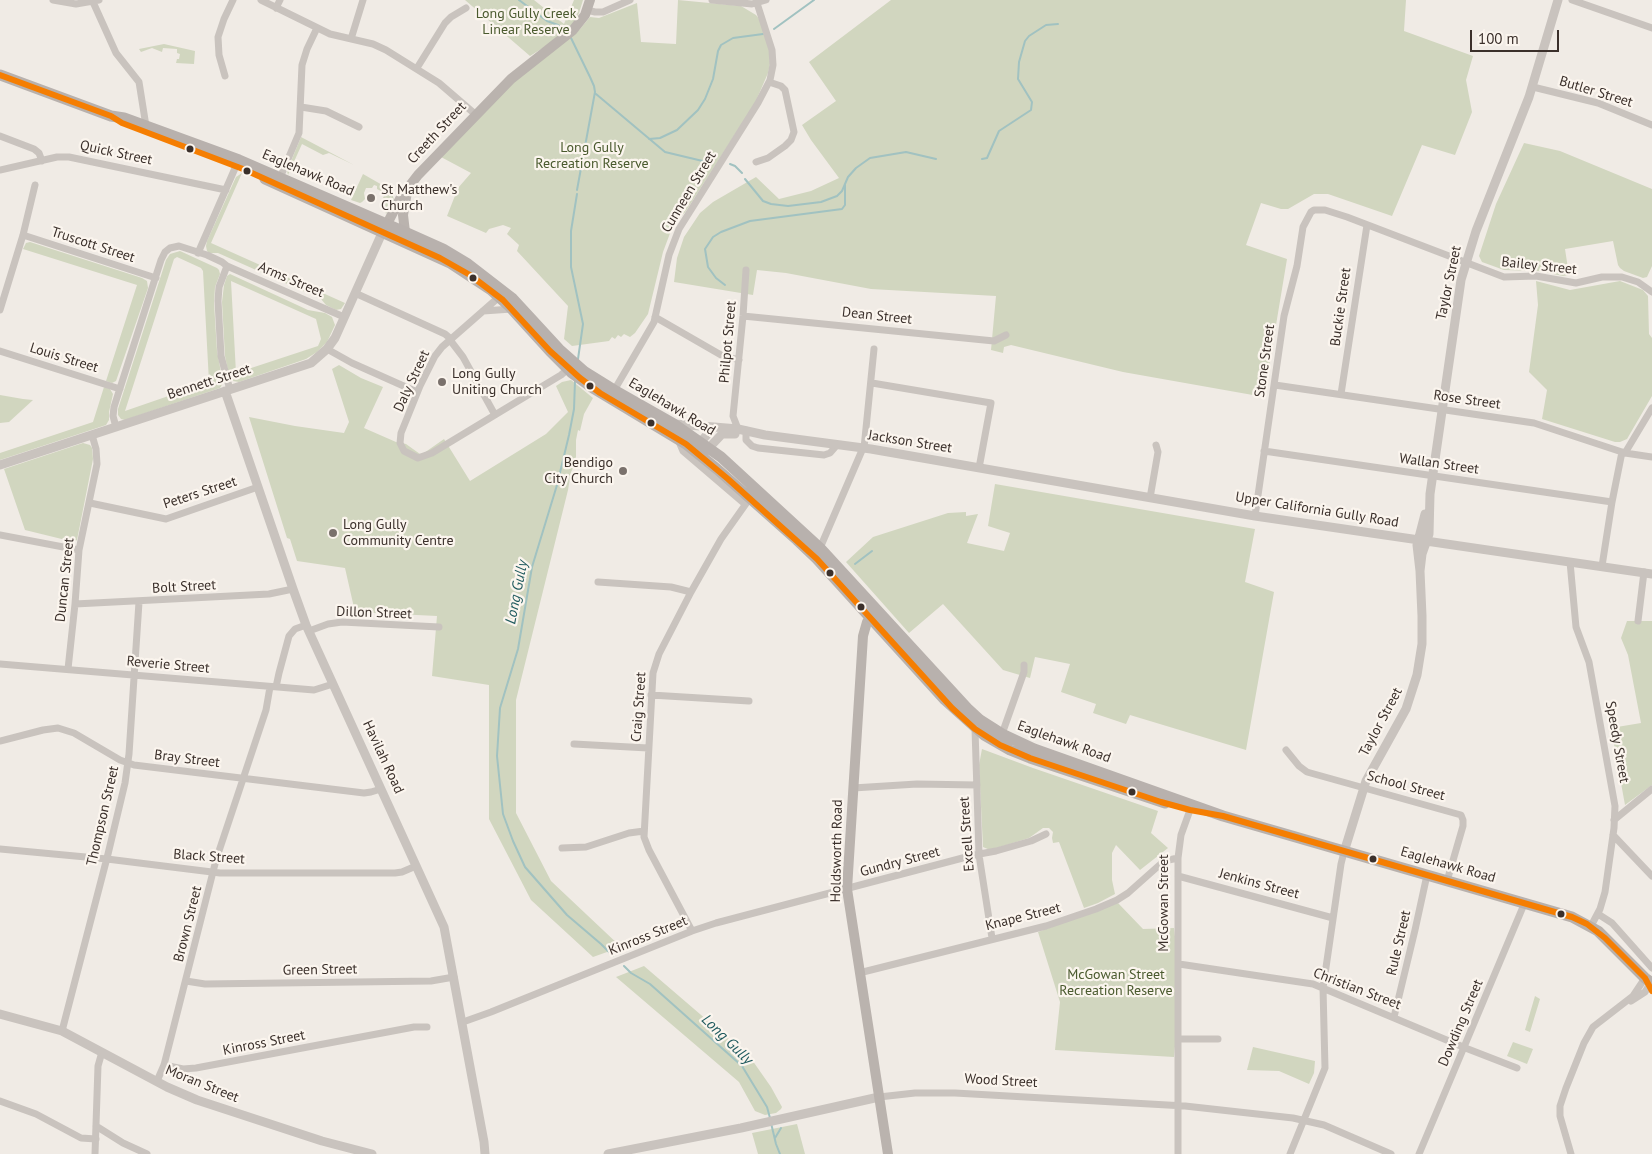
<!DOCTYPE html>
<html>
<head>
<meta charset="utf-8">
<style>
  body { margin:0 }
  #map { position:relative; width:1652px; height:1154px; overflow:hidden; background:#f0ebe5; font-family:"PT Sans",sans-serif }
  canvas { display:block }
  .scale { position:absolute; left:1470px; top:30px; width:89px; height:22px; box-sizing:border-box; border:2px solid #3b302b; border-top:0; padding-left:6px; font-size:15px; line-height:18px; white-space:nowrap; color:#3b302b; -webkit-text-stroke:4px #fbf5ee; paint-order:stroke }
</style>
</head>
<body>
<div id="map">
<canvas width="1652" height="1154"></canvas>
<div class="scale">100 m</div>
</div>
<script>
const g = document.querySelector('canvas').getContext('2d');
g.lineJoin = 'round';
function fillPath(path, color) {
  g.fillStyle = color;
  g.fill(path, 'evenodd');
}
function shape(rows) {
  const path = new Path2D();
  for (const r of rows) {
    path.moveTo(r[0], r[1]);
    for (let i = 2; i < r.length; i += 2) path.lineTo(r[i], r[i + 1]);
  }
  return path;
}
function trace(path, color, width, dash) {
  g.strokeStyle = color;
  g.lineWidth = width;
  g.lineCap = dash ? 'butt' : 'round';
  g.setLineDash(dash || []);
  g.stroke(path);
}
function label(font, color, halo, rows, align = 'center') {
  g.font = font + ' "PT Sans",sans-serif';
  g.lineWidth = 4.5;
  g.setLineDash([]);
  g.textBaseline = 'middle';
  g.strokeStyle = halo;
  g.fillStyle = color;
  for (const [text, x, y, turn = 0] of rows) {
    g.save();
    g.translate(x, y);
    g.rotate((+turn || 0) * Math.PI / 180);
    g.textAlign = isNaN(turn) ? turn : align;
    if (halo) g.strokeText(text, 0, 0);
    g.fillText(text, 0, 0);
    g.restore();
  }
}
fillPath(shape([
  [465,0,534,0,564,24,574,0,583,0,579,13,574,23,546,46,530,56],
  [678,0,741,6,756,15,760,20,769,42,770,64,768,73,755,103,686,211,672,228,663,252,648,314,635,333,630,337,624,334,621,337,618,335,615,339,612,337,609,341,572,346,564,339,568,306,517,251,519,245,507,234,511,228,503,225,489,229,486,233,447,216,458,188,471,173,441,157,500,93,580,29,590,17,599,18,637,3,641,42,676,44],
  [891,0,1406,0,1404,31,1473,56,1466,80,1472,112,1455,155,1422,145,1392,216,1328,194,1314,194,1288,209,1281,209,1261,203,1246,245,1287,259,1264,397,1123,372,1011,345,1004,347,1003,353,991,350,996,296,871,289,786,273,757,270,753,295,674,282,677,258,684,237,700,213,713,202,756,177,779,199,811,191,839,178,811,140,802,125,836,101,809,62],
  [164,44,195,51,194,64,176,63,177,59,179,59,180,54,177,53,177,49,163,48,162,52,152,48,141,52,139,49],
  [301,137,354,165,329,153,323,155,302,144,288,175,287,171],
  [1524,143,1560,151,1652,189,1652,266,1647,277,1643,278,1624,271,1620,268,1618,265,1613,241,1565,249,1569,275,1563,276,1539,271,1504,270,1482,262,1479,256,1496,204],
  [242,173,211,243,345,303,341,309,336,310,326,305,321,299,218,253,209,253,207,251,206,246,207,241,236,177],
  [363,174,391,190,394,200,386,214,385,210,382,209,384,203,385,199,383,198,385,193,377,189,377,186,374,185,372,188,366,188,364,193,365,199,362,202,360,203,351,200],
  [30,242,142,278,147,281,148,288,116,381,112,383,106,381,137,285,23,249,26,243],
  [180,251,217,268,219,270,220,274,215,287,214,303,217,351,223,383,220,388,125,420,121,419,118,415,118,409,166,260,170,254],
  [177,257,201,268,203,271,209,382,125,411,174,259],
  [230,274,308,310,325,313,332,317,335,325,327,342,317,352,306,359,239,382,233,381,228,371,225,356,222,302,224,285,227,276],
  [231,281,316,319,321,339,318,346,236,373],
  [1536,281,1570,290,1620,281,1643,290,1648,296,1649,334,1652,338,1652,396,1627,439,1620,442,1615,442,1542,419,1547,390,1529,372,1538,305],
  [339,365,361,378,383,387,364,428,396,442,406,444,420,454,424,453,444,439,470,481,546,434,568,412,556,386,562,382,571,380,593,398,584,414,580,431,578,430,576,440,576,462,571,472,568,490,516,700,516,813,551,881,621,947,593,957,531,900,489,819,489,685,432,676,437,616,355,612,345,568,297,561,290,539,287,538,249,417,295,426,344,433,349,422,332,369],
  [104,387,110,389,113,394,109,412,109,420,106,425,0,460,0,453,93,422],
  [0,395,23,399,33,400,9,422,0,423],
  [83,443,90,445,92,448,93,459,77,540,74,542,25,530,4,469],
  [995,484,1255,529,1245,582,1274,592,1246,750,1130,715,1126,724,1093,713,1096,704,1061,692,1070,664,1035,657,1030,678,1003,670,943,604,909,633,846,562,873,537,948,513,966,512,966,516,978,514,967,543,1004,551,1010,533,988,526],
  [1627,621,1652,621,1652,785,1625,805,1611,728,1641,723,1628,655,1621,638],
  [982,749,1033,768,1158,811,1151,833,1168,848,1140,870,1116,845,1112,853,1112,880,1115,894,1098,903,1084,908,1059,842,1053,843,1052,838,1053,832,1049,828,1043,828,1029,838,990,850,983,847,979,765],
  [1118,903,1143,929,1174,928,1176,945,1177,1024,1174,1057,1055,1050,1060,1002,1038,932],
  [644,966,750,1057,771,1087,782,1107,781,1109,776,1113,765,1115,755,1111,739,1082,616,977],
  [1535,996,1540,999,1530,1032,1525,1030],
  [1513,1042,1533,1049,1527,1064,1507,1056],
  [1253,1047,1315,1061,1314,1073,1309,1084,1279,1071,1247,1070],
  [797,1124,805,1154,758,1154,752,1133]
]), '#d1d6bf');
trace(shape([
  [519,0,547,21,558,25,564,29],
  [774,29,814,0],
  [571,38,590,77,594,86,595,92,577,190],
  [596,94,665,152,711,163],
  [649,139,660,138,677,130,698,110,705,99,713,79,718,51,721,45,733,38,763,34],
  [982,159,987,158,999,131,1031,110,1032,102,1018,79,1019,62,1025,41,1029,36,1046,25,1058,24],
  [730,164,735,166,742,173],
  [745,179,763,201,771,204,788,206,821,202,837,196,842,191,848,177,856,168,870,158,906,152,936,159],
  [577,194,571,231,571,267,583,324,578,359],
  [725,285,716,278,708,267,705,249,713,237,721,232,750,221,842,209,845,205,845,185],
  [575,381,574,409,569,435,557,485,532,567,518,649,500,708,497,756,503,814,513,841,525,867,567,915,601,944,613,956],
  [855,564,872,551],
  [624,966,631,973,650,984,742,1066,767,1107,770,1118],
  [771,1123,776,1144,780,1154],
  [775,1138,781,1128]
]), '#a1c2c1', 2);
trace(shape([
  [53,0,76,4,99,0],
  [261,0,330,34,373,44,386,50,439,83,475,114],
  [712,0,752,4,766,0],
  [1572,0,1652,28],
  [93,2,116,53,139,82,146,126],
  [276,8,280,0],
  [587,10,595,12,603,12,630,0],
  [351,39,363,0],
  [417,68,445,23,451,17,466,8],
  [225,76,219,55,218,37,224,19,233,0],
  [1533,87,1598,103,1652,125],
  [301,107,326,111,359,127],
  [0,136,34,149,39,153,42,161],
  [756,162,768,158,785,146,791,140,794,132,785,90,781,86,769,82],
  [0,170,57,157,69,157,226,190],
  [280,178,299,133,302,65,307,49,317,28],
  [23,235,156,278],
  [198,253,236,166],
  [227,266,219,287,218,301,221,356,230,390],
  [355,293,445,334,451,339],
  [499,297,442,347,435,356,420,386,401,433,400,443,404,451,418,458,432,453,561,375,568,369],
  [0,310,23,235,35,185],
  [483,311,512,309],
  [743,316,994,341,1006,335],
  [655,317,721,355,739,360],
  [450,340,463,357,495,415],
  [327,349,352,363,417,392],
  [0,351,120,389],
  [872,383,991,403,979,468],
  [1275,385,1534,423,1625,453,1652,457],
  [612,394,654,322,669,255,679,229,758,103,770,80,773,65,772,50,756,0],
  [1341,394,1367,225],
  [116,427,113,416,114,407,161,260,165,252,170,248,179,246,207,255,222,262,227,266,344,317],
  [738,429,733,416,743,316,746,270],
  [746,430,746,440,752,446,758,448,824,455,830,453,837,445],
  [682,441,680,444,683,451,745,504],
  [864,448,874,349],
  [1264,451,1612,502],
  [1625,453,1652,408],
  [1150,498,1158,452,1156,445],
  [90,503,166,519,258,487],
  [1255,516,1284,316,1297,266,1303,227,1311,212,1314,210,1325,210,1347,217,1504,277,1536,276,1576,283,1602,277,1622,277,1638,282,1652,292],
  [0,535,79,550],
  [820,548,863,448],
  [1570,562,1576,627,1589,662,1615,806,1614,828,1605,892,1600,909,1591,926],
  [1602,566,1612,502,1622,452],
  [598,582,671,587,691,592],
  [75,604,269,594,293,589],
  [1638,621,1644,572],
  [309,631,328,624,342,622,439,627],
  [0,664,314,690,333,684],
  [68,669,75,604,79,550,97,464,96,449,92,435],
  [276,687,279,673,289,636,295,629,306,625],
  [651,695,749,701],
  [975,729,979,855,992,938],
  [1002,734,1024,672,1024,665],
  [0,741,43,730,58,728,74,733,120,760,134,765,364,793,371,792,381,789],
  [574,744,648,748],
  [1286,750,1299,766,1307,772,1461,815,1463,820,1463,826,1447,881],
  [853,788,917,784,977,785],
  [1614,820,1652,789],
  [1613,835,1652,876],
  [562,848,586,847,629,833,644,831],
  [0,849,107,859,220,873,395,873,402,872,416,866],
  [1178,876,1333,918],
  [1598,914,1612,923,1652,968],
  [692,931,649,850,644,837,653,673,659,654,691,592,721,539,750,498],
  [1179,964,1313,984,1468,1049,1517,1068],
  [859,973,1046,926,1096,909,1117,900,1128,893,1164,861,1178,858],
  [186,981,205,984,431,981,454,977],
  [1631,1001,1645,992,1651,982],
  [1394,1017,1415,930,1427,875],
  [463,1022,491,1012,692,931,716,923,974,855,996,851,1031,841,1046,834],
  [62,1031,108,854,125,783,129,754,139,602],
  [1179,1039,1218,1039],
  [164,1065,183,1069,196,1068,414,1027,427,1027],
  [157,1081,164,1065,216,860,266,710,270,687],
  [879,1097,915,1093,955,1093,1185,1106,1293,1118,1324,1125,1391,1154],
  [0,1101,36,1114,81,1138,96,1139],
  [96,1126,123,1143,147,1154],
  [95,1154,98,1066,102,1052],
  [1178,1154,1178,858,1181,835,1190,810],
  [1290,1154,1325,1068,1323,988,1341,864,1344,852],
  [1419,1154,1525,902],
  [1571,1154,1560,1116,1560,1106,1566,1088,1584,1043,1593,1027,1633,996,1645,978]
]), '#c9c3be', 7);
trace(shape([
  [225,391,293,589,306,625,444,927,484,1142,485,1154],
  [674,424,714,427],
  [697,446,714,427,738,429,765,435,871,449,1255,516,1652,574],
  [706,451,722,434,735,434],
  [0,465,311,363,327,349,335,338,382,233],
  [1420,571,1422,554,1429,534,1430,494,1461,280,1476,231,1529,97,1558,0],
  [1344,852,1366,781,1406,709,1417,675,1422,644,1422,616,1420,571,1417,545,1425,514],
  [0,1014,62,1031,167,1087,197,1100,322,1141,372,1154],
  [608,1154,741,1128,879,1097]
]), '#c9c3be', 9);
trace(shape([
  [387,224,401,197,418,175,511,79,573,30,585,15,590,0],
  [405,232,403,215,407,192],
  [875,613,867,622,863,636,847,889,888,1154]
]), '#bab3ae', 10);
trace(shape([
  [0,75,111,116,124,118,239,160,405,232,443,249,468,264,512,298,559,349,585,372,614,390,674,424,721,457,820,548,967,708,980,720,1002,734,1034,749,1223,816,1572,917,1598,931,1645,978,1652,983],
  [265,179,450,263,491,290,510,307,550,351,572,373,593,388,686,444,717,469,797,540,817,559,945,700,984,735,1010,750,1030,758,1165,803]
]), '#b8b1ad', 11);
trace(shape([
  [0,75,111,116,122,123,243,169,440,258,470,275,503,300,550,351,580,378,600,393,686,444,728,479,817,559,952,708,975,729,1000,745,1030,758,1161,802,1190,810,1223,816,1572,917,1587,924,1605,938,1645,978,1652,991]
]), '#f57e02', 6);
for (const [x, y, r, color] of [
  [190,149,4.5,"#3b302b"],
  [247,171,4.5,"#3b302b"],
  [371,198,5,"#7a716c"],
  [473,278,4.5,"#3b302b"],
  [442,382,5,"#7a716c"],
  [590,386,4.5,"#3b302b"],
  [651,423,4.5,"#3b302b"],
  [623,471,5,"#7a716c"],
  [333,533,5,"#7a716c"],
  [830,573,4.5,"#3b302b"],
  [861,607,4.5,"#3b302b"],
  [1132,792,4.5,"#3b302b"],
  [1373,859,4.5,"#3b302b"],
  [1561,914,4.5,"#3b302b"]
]) {
  const dot = new Path2D();
  dot.arc(x, y, r, 0, 2 * Math.PI);
  g.fillStyle = color;
  g.fill(dot);
  trace(dot, '#fbf5ee', 2);
}
label('14px', '#4a5a2e', '#fbf5ee', [
  ["Long Gully Creek",526,14],
  ["Linear Reserve",526,30],
  ["Long Gully",592,148],
  ["Recreation Reserve",592,164],
  ["McGowan Street",1116,975],
  ["Recreation Reserve",1116,991]
]);
label('14px', '#3b302b', '#fbf5ee', [
  ["Butler Street",1596,92,17],
  ["Creeth Street",437,133,-47],
  ["Quick Street",116,153,12],
  ["Eaglehawk Road",308,173,23],
  ["Cunneen Street",689,192,-59],
  ["Truscott Street",93,245,18],
  ["Bailey Street",1539,266,6],
  ["Arms Street",291,280,23],
  ["Taylor Street",1449,283,-78],
  ["Buckie Street",1341,307,-82],
  ["Dean Street",877,316,6],
  ["Philpot Street",728,342,-85],
  ["Louis Street",64,358,17],
  ["Stone Street",1265,361,-82],
  ["Daly Street",412,381,-65],
  ["Bennett Street",209,382,-18],
  ["Rose Street",1467,400,8],
  ["Eaglehawk Road",672,407,31],
  ["Jackson Street",910,442,9],
  ["Wallan Street",1439,464,8],
  ["Peters Street",200,493,-18],
  ["Upper California Gully Road",1317,510,9],
  ["Duncan Street",65,580,-84],
  ["Bolt Street",184,587,-3],
  ["Dillon Street",374,613,2],
  ["Reverie Street",168,665,5],
  ["Craig Street",639,707,-86],
  ["Taylor Street",1381,722,-62],
  ["Eaglehawk Road",1064,742,20],
  ["Speedy Street",1617,742,80],
  ["Havilah Road",383,757,65],
  ["Bray Street",187,759,7],
  ["School Street",1406,786,15],
  ["Thompson Street",103,816,-77],
  ["Excell Street",967,834,-94],
  ["Holdsworth Road",837,851,-89],
  ["Black Street",209,857,4],
  ["Gundry Street",900,862,-15],
  ["Eaglehawk Road",1448,865,16],
  ["Jenkins Street",1259,884,15],
  ["McGowan Street",1164,903,-90],
  ["Knape Street",1023,917,-14],
  ["Brown Street",188,924,-76],
  ["Kinross Street",648,936,-22],
  ["Rule Street",1399,943,-77],
  ["Green Street",320,970,-1],
  ["Christian Street",1357,989,21],
  ["Dowding Street",1461,1023,-67],
  ["Kinross Street",264,1043,-11],
  ["Wood Street",1001,1081,3],
  ["Moran Street",202,1084,22]
]);
label('14px', '#3b302b', '#fbf5ee', [
  ["St Matthew's",381,190],
  ["Church",381,206],
  ["Long Gully",452,374],
  ["Uniting Church",452,390],
  ["Bendigo",613,463,"right"],
  ["City Church",613,479,"right"],
  ["Long Gully",343,525],
  ["Community Centre",343,541]
], 'left');
label('italic 15px', '#1f5a5e', '#fbf5ee', [
  ["Long Gully",517,592,-79],
  ["Long Gully",727,1040,44]
]);
</script>
</body>
</html>
